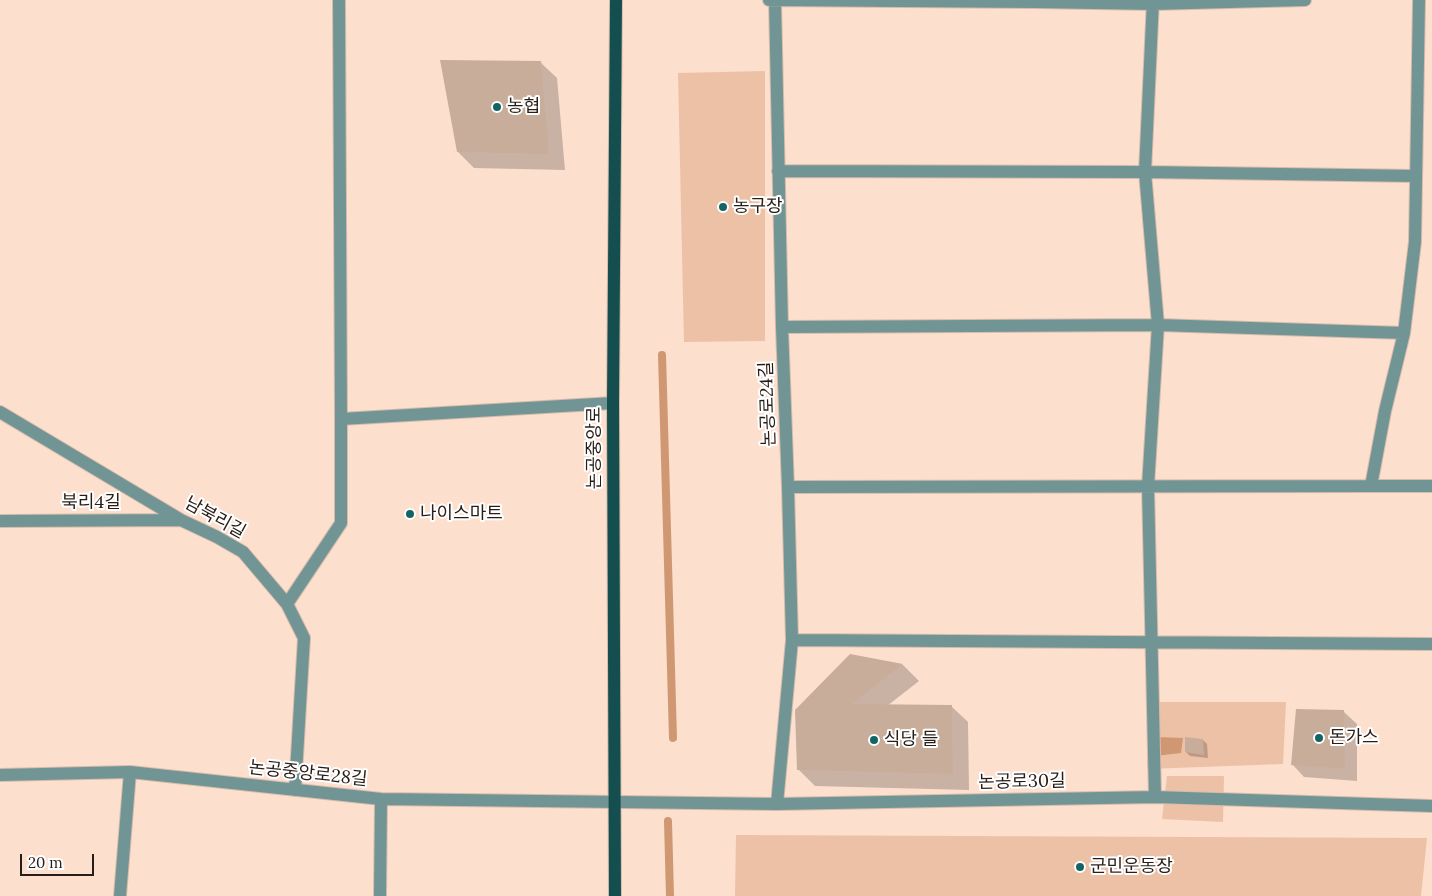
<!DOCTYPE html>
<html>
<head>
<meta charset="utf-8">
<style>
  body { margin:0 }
  #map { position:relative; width:1432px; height:896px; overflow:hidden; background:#fcdfcd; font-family:Lora,serif }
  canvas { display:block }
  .scale { position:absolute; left:20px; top:854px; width:74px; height:22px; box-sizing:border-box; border:2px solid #281e17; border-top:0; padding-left:6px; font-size:15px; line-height:18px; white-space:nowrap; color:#281e17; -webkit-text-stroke:4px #fff; paint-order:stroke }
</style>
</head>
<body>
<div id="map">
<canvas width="1432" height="896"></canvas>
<div class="scale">20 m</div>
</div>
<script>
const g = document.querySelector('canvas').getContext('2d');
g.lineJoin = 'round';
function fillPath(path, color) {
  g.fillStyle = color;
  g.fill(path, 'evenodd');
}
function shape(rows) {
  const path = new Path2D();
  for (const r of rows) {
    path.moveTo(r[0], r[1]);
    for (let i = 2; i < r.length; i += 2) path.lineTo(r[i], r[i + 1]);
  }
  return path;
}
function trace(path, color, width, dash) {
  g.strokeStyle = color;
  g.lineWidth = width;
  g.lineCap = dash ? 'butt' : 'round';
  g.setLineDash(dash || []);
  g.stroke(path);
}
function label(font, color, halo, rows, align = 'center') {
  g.font = font + ' Lora,"Noto Sans KR",serif';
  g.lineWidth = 4;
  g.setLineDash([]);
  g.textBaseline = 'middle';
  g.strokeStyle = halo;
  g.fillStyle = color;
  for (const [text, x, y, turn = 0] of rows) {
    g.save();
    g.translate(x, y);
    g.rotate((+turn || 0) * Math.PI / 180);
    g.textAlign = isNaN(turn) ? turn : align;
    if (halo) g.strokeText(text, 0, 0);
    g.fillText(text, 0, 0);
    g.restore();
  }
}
fillPath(shape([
  [765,71,765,341,684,342,678,73],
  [1147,702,1286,702,1283,764,1147,769],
  [1167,776,1224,776,1223,822,1162,819],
  [736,835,1427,838,1421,896,735,896]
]), '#edc1a6');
fillPath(shape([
  [1156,737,1183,738,1181,753,1155,756]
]), '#cf9772');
fillPath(shape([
  [540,62,557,78,565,170,474,168,458,152],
  [851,656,903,665,919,681,887,706,951,706,968,722,969,790,815,786,798,769],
  [1344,712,1357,724,1357,781,1304,777,1292,764],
  [1203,740,1207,744,1208,758,1190,756,1186,752]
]), '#0003');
trace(shape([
  [662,355,673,738],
  [668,821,670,896]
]), '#cf9772', 8);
fillPath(shape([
  [440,60,541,61,549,154,457,152],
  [850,654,903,664,852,704,952,705,953,774,797,770,795,710],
  [1296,709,1344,710,1345,769,1291,765],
  [1185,737,1203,739,1204,755,1185,752]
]), '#c9ad9b');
const minor = shape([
  [339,0,341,419],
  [769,0,1035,2,1153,4,1305,0],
  [1153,0,1145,172,1158,325,1148,486,1155,797],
  [775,1,782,327,788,487,792,640,777,804],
  [778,171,1145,172,1416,176],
  [782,327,1158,325,1404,333],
  [0,412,181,520,217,537,243,552,287,604,304,638,295,790],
  [1371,486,1432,486],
  [788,487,1371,486,1385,411,1404,333,1415,242,1419,0],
  [0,521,181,520],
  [287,604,341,523,341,419,613,403],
  [792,640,1432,644],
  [0,775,130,772,381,799,777,804,1155,797,1432,806],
  [120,896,130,772],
  [380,896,381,799]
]);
const major = shape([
  [615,896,613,403,616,0]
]);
trace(minor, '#d6bcac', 14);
trace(major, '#d6bcac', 14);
trace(minor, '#719494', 12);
trace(major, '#154e4e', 12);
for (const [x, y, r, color] of [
  [497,107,5,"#156465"],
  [723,207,5,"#156465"],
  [410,514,5,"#156465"],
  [1319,738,5,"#156465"],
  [874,740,5,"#156465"],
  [1080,867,5,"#156465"]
]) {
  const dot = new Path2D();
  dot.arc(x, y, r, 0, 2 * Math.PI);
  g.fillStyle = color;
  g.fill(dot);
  trace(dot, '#fff', 2);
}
label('18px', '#281e17', '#fff', [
  ["농협",507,107],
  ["농구장",733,207],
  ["나이스마트",420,514],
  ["돈가스",1329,738],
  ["식당 들",884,740],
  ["군민운동장",1090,867]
], 'left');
label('18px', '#281e17', '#fff', [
  ["논공로24길",768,404,-92],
  ["논공중앙로",595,448,-90],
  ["북리4길",91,503],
  ["남북리길",215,518,29],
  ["논공중앙로28길",308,774,6],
  ["논공로30길",1022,782,-1]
]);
</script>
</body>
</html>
